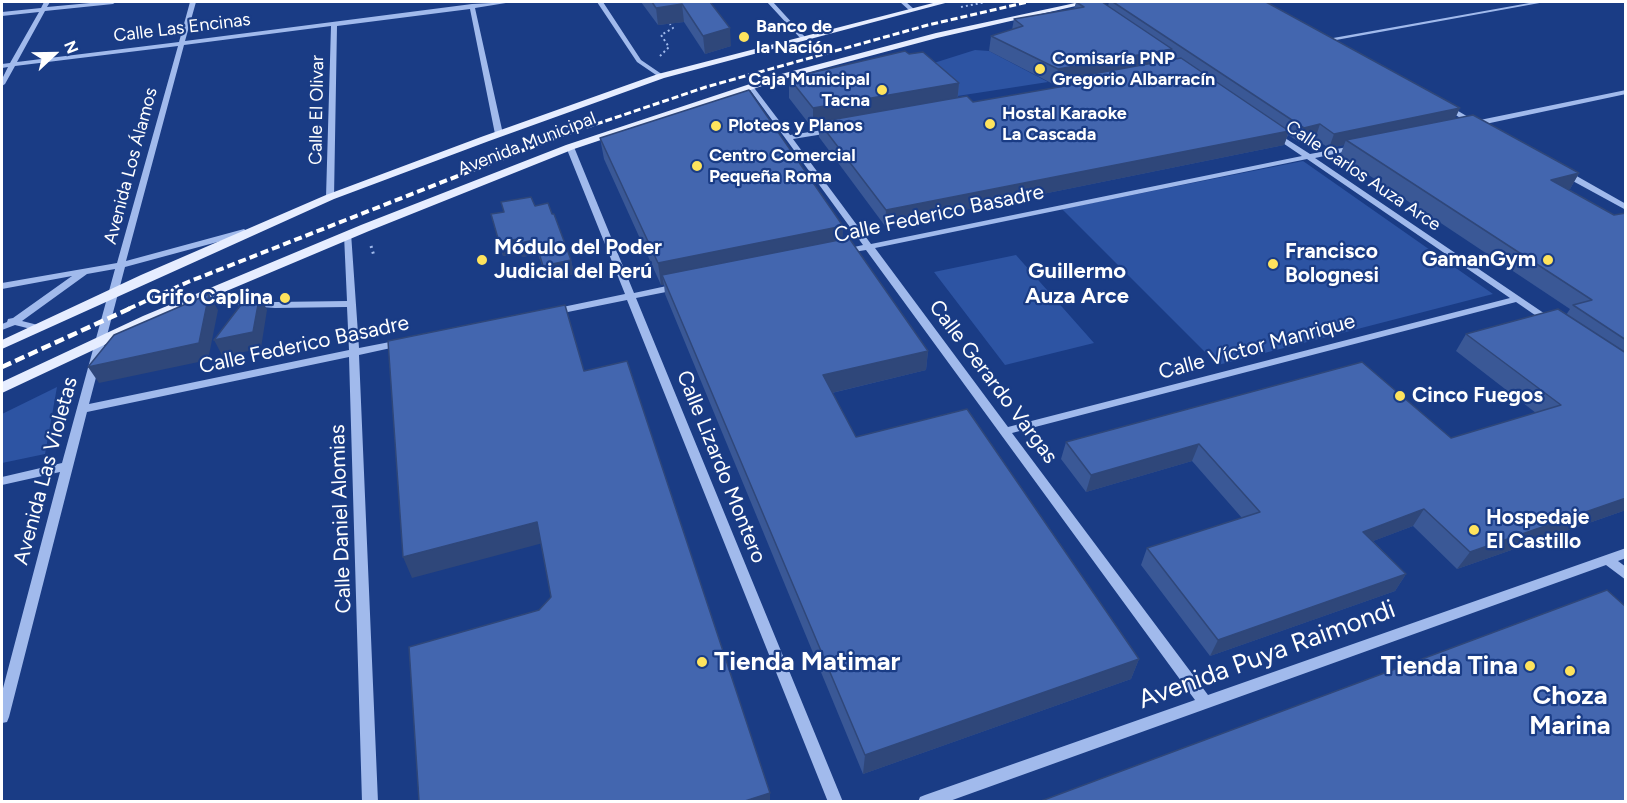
<!DOCTYPE html>
<html>
<head>
<meta charset="utf-8">
<style>
  body { margin:0 }
  #map { position:relative; width:1627px; height:803px; overflow:hidden; background:#1a3c85; font-family:Figtree,sans-serif }
  canvas { display:block }
  .frame { position:absolute; inset:0; border:3px solid #fff; pointer-events:none }
  .north { position:absolute; left:24px; top:24px; width:60px; height:60px; -webkit-text-stroke:4px #1a3c85; paint-order:stroke; rotate:68deg; font-size:16px; font-weight:700; line-height:24px; text-align:center; color:#fff }
  .north::after { content:''; display:block; margin:auto; width:21px; height:27px; background:#fff; clip-path:polygon(50% 0,100% 100%,50% 72%,0 100%) }
</style>
</head>
<body>
<div id="map">
<canvas width="1627" height="803"></canvas>
<div class="frame"></div>
<div class="north">N</div>
</div>
<script>
const g = document.querySelector('canvas').getContext('2d');
g.lineJoin = 'round';
function fillPath(path, color) {
  g.fillStyle = color;
  g.fill(path, 'evenodd');
}
function shape(rows) {
  const path = new Path2D();
  for (const r of rows) {
    path.moveTo(r[0], r[1]);
    for (let i = 2; i < r.length; i += 2) path.lineTo(r[i], r[i + 1]);
  }
  return path;
}
function trace(path, color, width, dash) {
  g.strokeStyle = color;
  g.lineWidth = width;
  g.lineCap = dash ? 'butt' : 'round';
  g.setLineDash(dash || []);
  g.stroke(path);
}
function label(font, color, halo, rows, align = 'center') {
  g.font = font + ' Figtree,sans-serif';
  g.lineWidth = 4.5;
  g.setLineDash([]);
  g.textBaseline = 'middle';
  g.strokeStyle = halo;
  g.fillStyle = color;
  for (const [text, x, y, turn = 0] of rows) {
    g.save();
    g.translate(x, y);
    g.rotate((+turn || 0) * Math.PI / 180);
    g.textAlign = isNaN(turn) ? turn : align;
    if (halo) g.strokeText(text, 0, 0);
    g.fillText(text, 0, 0);
    g.restore();
  }
}
fillPath(shape([
  [975,50,989,51,1048,82,951,97,918,68],
  [1303,161,1493,294,1218,365,1062,209],
  [1016,255,1094,343,1005,365,934,272],
  [57,387,45,454,2,463,2,414]
]), '#2d54a3');
trace(shape([
  [961,7,986,2],
  [660,56,669,47,661,35,673,28,670,24]
]), '#a1baec', 2, [2, 3]);
trace(shape([
  [371,246,374,256]
]), '#a1baec', 3, [2, 4]);
fillPath(shape([
  [44,2,50,2,47,7,101,2,116,2,113,4,45,11,17,62,179,42,190,2,196,2,185,41,472,4,512,2,475,8,503,134,499,136,495,134,470,9,337,26,334,197,330,199,326,197,331,26,184,45,126,261,244,229,248,232,247,234,125,267,89,404,349,350,347,307,275,308,199,302,194,299,199,296,275,302,347,301,344,235,345,233,351,233,359,348,400,340,405,343,400,346,359,355,378,802,362,802,349,357,87,412,9,717,7,722,2,723,2,692,60,472,2,485,2,477,62,463,115,269,87,274,22,321,42,326,44,328,39,331,15,325,2,330,2,324,7,322,8,319,13,318,72,276,2,289,2,283,117,263,178,46,15,66,5,84,2,86,2,79,8,67,2,68,2,64,10,63,39,12,2,16,2,12,41,8,44,2],
  [597,2,603,2,641,60,663,75,663,77,659,77,637,62,597,2],
  [767,2,773,2,805,37,805,39,801,39,767,2],
  [900,2,906,2,915,10,910,11,900,2],
  [1535,2,1545,2,1325,42,1322,40,1535,2],
  [750,84,752,85,790,135,836,128,836,132,793,139,871,244,1302,156,1271,135,1271,131,1274,131,1310,154,1358,145,1358,149,1315,158,1554,320,1556,322,1554,324,1548,324,1516,302,1012,433,1208,695,1626,548,1626,558,1618,561,1626,567,1626,580,1606,565,947,802,918,802,920,797,925,795,1195,700,866,250,841,254,841,250,863,245,748,87,747,86,750,84],
  [1307,159,1510,298,1008,427,875,248,1307,159],
  [1626,90,1626,94,1476,126,1467,126,1468,122,1441,107,1448,105,1475,121,1626,90],
  [567,145,574,147,634,293,676,284,681,287,676,290,636,298,843,802,828,802,627,300,553,315,548,312,553,309,625,294,566,147,567,145],
  [1560,170,1566,170,1626,204,1626,210,1560,174,1560,170]
]), '#a1baec');
fillPath(shape([
  [937,2,949,2,664,78,489,141,334,199,2,349,2,340,141,275,326,195,481,137,658,74,937,2],
  [1080,2,1093,2,937,38,780,80,574,149,369,231,153,322,2,393,2,382,143,316,361,225,566,145,774,76,936,33,1080,2]
]), '#e6edff');
trace(shape([
  [558,137,706,87,928,25,1028,2]
]), '#fff', 3, [7, 3]);
trace(shape([
  [128,309,188,282,562,135]
]), '#fff', 4, [8, 4]);
trace(shape([
  [2,367,131,308]
]), '#fff', 4.5, [10, 4.5]);
fillPath(shape([
  [641,2,710,2,731,46,705,54,684,22,658,25],
  [1076,2,1108,6,1109,2,1266,2,1455,118,1579,173,1570,189,1568,189,1614,215,1626,213,1626,510,1457,569,1413,526,1373,541,1406,574,1395,591,1210,656,1141,565,1147,548,1242,518,1192,461,1086,492,1061,459,1066,442,1451,438,1536,413,1456,351,1466,334,1566,315,1570,309,1340,156,1344,145,1329,148,1315,139,1299,142,1288,135,1284,145,885,226,819,137,819,128,813,129,789,98,789,78,909,54,959,83,958,98,973,102,1068,86,1069,83,1055,85,989,51,991,36,1012,30,1014,19,1074,9],
  [1171,55,1176,59,1170,60],
  [600,138,843,226,842,239,928,351,926,370,832,393,856,437,1139,659,1131,679,863,774,665,294,664,285,661,285,604,159],
  [501,202,535,206,571,260,574,274,547,280,538,254,522,257,521,253,503,256,491,214,504,212]
]), '#3a5896');
fillPath(shape([
  [682,4,684,22,658,25,656,8],
  [730,28,731,46,705,54,703,36],
  [1172,49,1168,65,1070,78,1069,83,1055,85,1058,69],
  [959,83,957,103,819,122,819,128,813,129,813,108],
  [1460,108,1453,123,1346,140,1344,145,1329,148,1334,134],
  [1320,124,1315,139,1299,142,1304,128],
  [1289,131,1284,145,885,226,886,210],
  [1579,173,1570,189,1542,195,1551,180],
  [843,226,842,248,662,275,664,285,661,285,658,263],
  [518,239,535,240,538,254,522,257,521,253,503,256,499,242],
  [571,260,574,274,547,280,543,266],
  [209,294,218,310,208,360,99,383,88,367],
  [260,294,267,310,261,348,223,357,214,340],
  [928,351,926,370,823,395,823,375],
  [1199,444,1192,461,1086,492,1091,475],
  [1626,498,1626,510,1457,569,1470,552],
  [1424,509,1413,526,1352,549,1363,532],
  [537,522,543,543,412,578,403,557],
  [1406,574,1395,591,1210,656,1218,640],
  [1139,659,1131,679,863,774,865,755],
  [770,793,770,801,745,801]
]), '#2f477a');
const building = shape([
  [652,2,710,2,730,28,703,36,682,4,656,8,652,2],
  [1076,2,1102,2,1172,49,1058,69,991,36,1023,26,1014,19,1084,7,1076,2],
  [1113,2,1266,2,1460,108,1334,134,1320,124,1304,128,1113,2],
  [905,51,909,54,923,52,959,83,813,108,789,78,905,51],
  [1181,58,1289,131,886,210,819,122,967,96,973,102,1082,83,1070,78,1181,58],
  [749,90,843,226,658,263,600,138,749,90],
  [1473,115,1579,173,1551,180,1614,215,1626,213,1626,340,1573,305,1592,300,1346,140,1473,115],
  [531,197,535,206,548,203,552,214,554,214,571,260,543,266,535,240,519,243,518,239,499,242,491,214,504,212,501,202,531,197],
  [849,238,928,351,823,375,856,437,967,409,1139,659,865,755,662,275,849,238],
  [250,293,260,294,253,332,214,340,250,293],
  [209,294,199,343,88,367,114,335,209,294],
  [565,305,584,371,627,361,770,793,745,801,419,801,409,647,539,610,551,597,537,522,403,557,388,341,565,305],
  [1558,309,1626,353,1626,498,1470,552,1424,509,1363,532,1406,574,1218,640,1147,548,1260,512,1199,444,1091,475,1066,442,1362,362,1451,438,1561,405,1466,334,1558,309],
  [1607,590,1626,607,1626,801,1041,801,1607,590]
]);
fillPath(building, '#4366af');
trace(building, '#2f477a', 1.5);
for (const [x, y, r, color] of [
  [744,37,6,"#fee35d"],
  [1040,69,6,"#fee35d"],
  [882,90,6,"#fee35d"],
  [990,124,6,"#fee35d"],
  [716,126,6,"#fee35d"],
  [697,166,6,"#fee35d"],
  [482,260,6,"#fee35d"],
  [1548,260,6,"#fee35d"],
  [1273,264,6,"#fee35d"],
  [285,298,6,"#fee35d"],
  [1400,396,6,"#fee35d"],
  [1474,530,6,"#fee35d"],
  [702,662,6,"#fee35d"],
  [1530,666,6,"#fee35d"],
  [1570,671,6,"#fee35d"]
]) {
  const dot = new Path2D();
  dot.arc(x, y, r, 0, 2 * Math.PI);
  g.fillStyle = color;
  g.fill(dot);
  trace(dot, '#1a3c85', 2);
}
label('bold 18px', '#fff', '#1a3c85', [
  ["Banco de",756,27],
  ["la Nación",756,48],
  ["Comisaría PNP",1052,59],
  ["Gregorio Albarracín",1052,80],
  ["Caja Municipal",870,80,"right"],
  ["Tacna",870,101,"right"],
  ["Hostal Karaoke",1002,114],
  ["La Cascada",1002,135],
  ["Ploteos y Planos",728,126],
  ["Centro Comercial",709,156],
  ["Pequeña Roma",709,177]
], 'left');
label('18px', '#fff', '#1a3c85', [
  ["Calle Las Encinas",182,28,-7],
  ["Calle El Olivar",317,110,-89],
  ["Avenida Municipal",527,144,-21],
  ["Avenida Los Álamos",131,166,-75],
  ["Calle Carlos Auza Arce",1363,176,34]
]);
label('21px', '#fff', '#1a3c85', [
  ["Calle Federico Basadre",939,214,-12],
  ["Calle Federico Basadre",304,345,-12],
  ["Calle Víctor Manrique",1257,347,-15],
  ["Calle Gerardo Vargas",993,382,53],
  ["Calle Lizardo Montero",721,467,68],
  ["Avenida Las Violetas",46,471,-75],
  ["Calle Daniel Alomias",341,519,-92]
]);
label('bold 21px', '#fff', '#1a3c85', [
  ["Módulo del Poder",494,248],
  ["Judicial del Perú",494,272],
  ["Francisco",1285,252],
  ["Bolognesi",1285,276],
  ["GamanGym",1536,260,"right"],
  ["Grifo Caplina",273,298,"right"],
  ["Cinco Fuegos",1412,396],
  ["Hospedaje",1486,518],
  ["El Castillo",1486,542]
], 'left');
label('bold 22px', '#fff', '#1a3c85', [
  ["Guillermo",1077,272],
  ["Auza Arce",1077,297]
]);
label('26px', '#fff', '#1a3c85', [
  ["Avenida Puya Raimondi",1267,655,-20]
]);
label('bold 26px', '#fff', '#1a3c85', [
  ["Tienda Matimar",714,662],
  ["Tienda Tina",1518,666,"right"],
  ["Choza",1570,696,"center"],
  ["Marina",1570,726,"center"]
], 'left');
</script>
</body>
</html>
